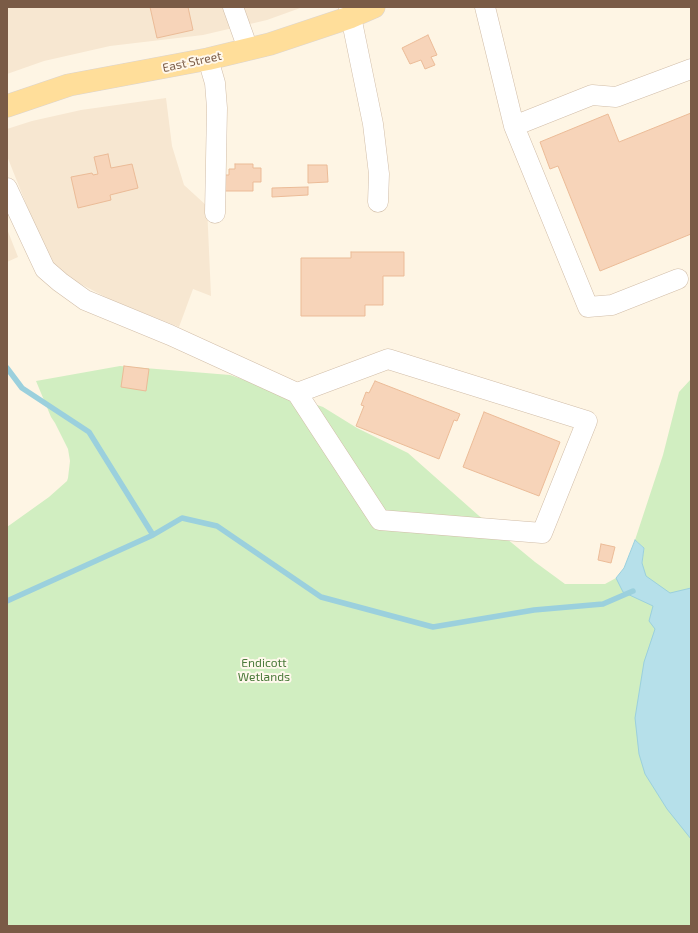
<!DOCTYPE html>
<html>
<head>
<meta charset="utf-8">
<style>
  body { margin:0 }
  #map { position:relative; width:698px; height:933px; overflow:hidden; background:#fef5e4; font-family:"Exo 2",sans-serif }
  canvas { display:block }
  .frame { position:absolute; inset:0; border:8px solid #7a5b46; pointer-events:none }
</style>
</head>
<body>
<div id="map">
<canvas width="698" height="933"></canvas>
<div class="frame"></div>
</div>
<script>
const g = document.querySelector('canvas').getContext('2d');
g.lineJoin = 'round';
function fillPath(path, color) {
  g.fillStyle = color;
  g.fill(path, 'evenodd');
}
function shape(rows) {
  const path = new Path2D();
  for (const r of rows) {
    path.moveTo(r[0], r[1]);
    for (let i = 2; i < r.length; i += 2) path.lineTo(r[i], r[i + 1]);
  }
  return path;
}
function trace(path, color, width, dash) {
  g.strokeStyle = color;
  g.lineWidth = width;
  g.lineCap = dash ? 'butt' : 'round';
  g.setLineDash(dash || []);
  g.stroke(path);
}
function label(font, color, halo, rows, align = 'center') {
  g.font = font + ' "Exo 2",sans-serif';
  g.lineWidth = 4;
  g.setLineDash([]);
  g.textBaseline = 'middle';
  g.strokeStyle = halo;
  g.fillStyle = color;
  for (const [text, x, y, turn = 0] of rows) {
    g.save();
    g.translate(x, y);
    g.rotate((+turn || 0) * Math.PI / 180);
    g.textAlign = isNaN(turn) ? turn : align;
    if (halo) g.strokeText(text, 0, 0);
    g.fillText(text, 0, 0);
    g.restore();
  }
}
fillPath(shape([
  [7,7,303,7,267,20,203,35,110,46,44,61,7,74],
  [166,98,172,146,184,185,207,206,211,296,193,289,179,327,111,300,58,272,48,256,36,229,7,156,7,129,32,121,81,110],
  [7,229,18,257,7,262]
]), '#f7e7d1');
fillPath(shape([
  [120,366,230,375,323,407,357,428,408,453,478,515,535,562,565,584,605,584,616,578,617,579,642,563,644,548,635,540,663,455,679,392,691,379,691,926,7,926,7,527,49,497,67,481,68,478,70,461,68,449,55,423,51,417,36,381]
]), '#d1eec1');
const water = shape([
  [635,540,644,548,642,563,646,576,670,593,691,588,691,839,667,809,645,774,639,754,635,718,644,662,655,629,649,621,653,606,623,592,616,578,624,568,635,540]
]);
fillPath(water, '#b6e0ea');
trace(water, '#9bd0dd', 1);
trace(shape([
  [7,368,22,388,89,432,153,535,7,601],
  [153,535,182,518,217,526,321,597,433,627,534,610,603,604,633,591]
]), '#9bd0dd', 5.5);
const building = shape([
  [150,7,188,7,193,30,157,38,150,7],
  [428,35,437,55,431,57,435,65,425,69,421,60,410,64,402,48,428,35],
  [691,113,691,234,600,271,558,166,550,169,540,142,608,114,619,142,691,113],
  [108,154,111,168,132,164,138,188,110,195,111,200,78,208,71,177,92,173,93,175,98,174,94,157,108,154],
  [235,164,253,164,253,168,261,168,261,182,253,182,253,191,225,191,224,175,229,175,229,169,235,169,235,164],
  [308,165,327,165,328,182,308,183,308,165],
  [308,187,308,195,272,197,272,188,308,187],
  [351,252,404,252,404,276,383,276,383,305,365,305,365,316,301,316,301,258,351,258,351,252],
  [124,366,149,369,146,391,121,387,124,366],
  [375,381,460,414,457,421,454,420,439,459,356,426,364,406,361,405,366,392,369,393,375,381],
  [484,412,560,442,539,496,463,467,484,412],
  [601,544,615,547,611,563,598,560,601,544]
]);
fillPath(building, '#f7d4b9');
trace(building, '#ebbb97', 1);
const minor = shape([
  [233,7,248,49],
  [349,7,373,124,379,174,378,202],
  [485,7,514,126],
  [208,59,215,83,217,108,215,213],
  [7,188,45,269,60,282,85,300,170,335,297,393,380,520,542,533,587,421,388,359,297,393],
  [678,279,612,305,588,307,514,126,592,95,616,97,691,69]
]);
const major = shape([
  [7,106,69,85,208,59,270,44,351,17,374,7]
]);
trace(minor, '#d1bda8', 21);
trace(major, '#dcd4cf', 23);
trace(minor, '#fff', 20);
trace(major, '#ffde9a', 22);
label('12px', '#7a5b46', '#fff8ec', [
  ["East Street",192,62,-12]
]);
label('12px', '#4b7a3b', '#fff8ec', [
  ["Endicott",264,663],
  ["Wetlands",264,677]
]);
</script>
</body>
</html>
